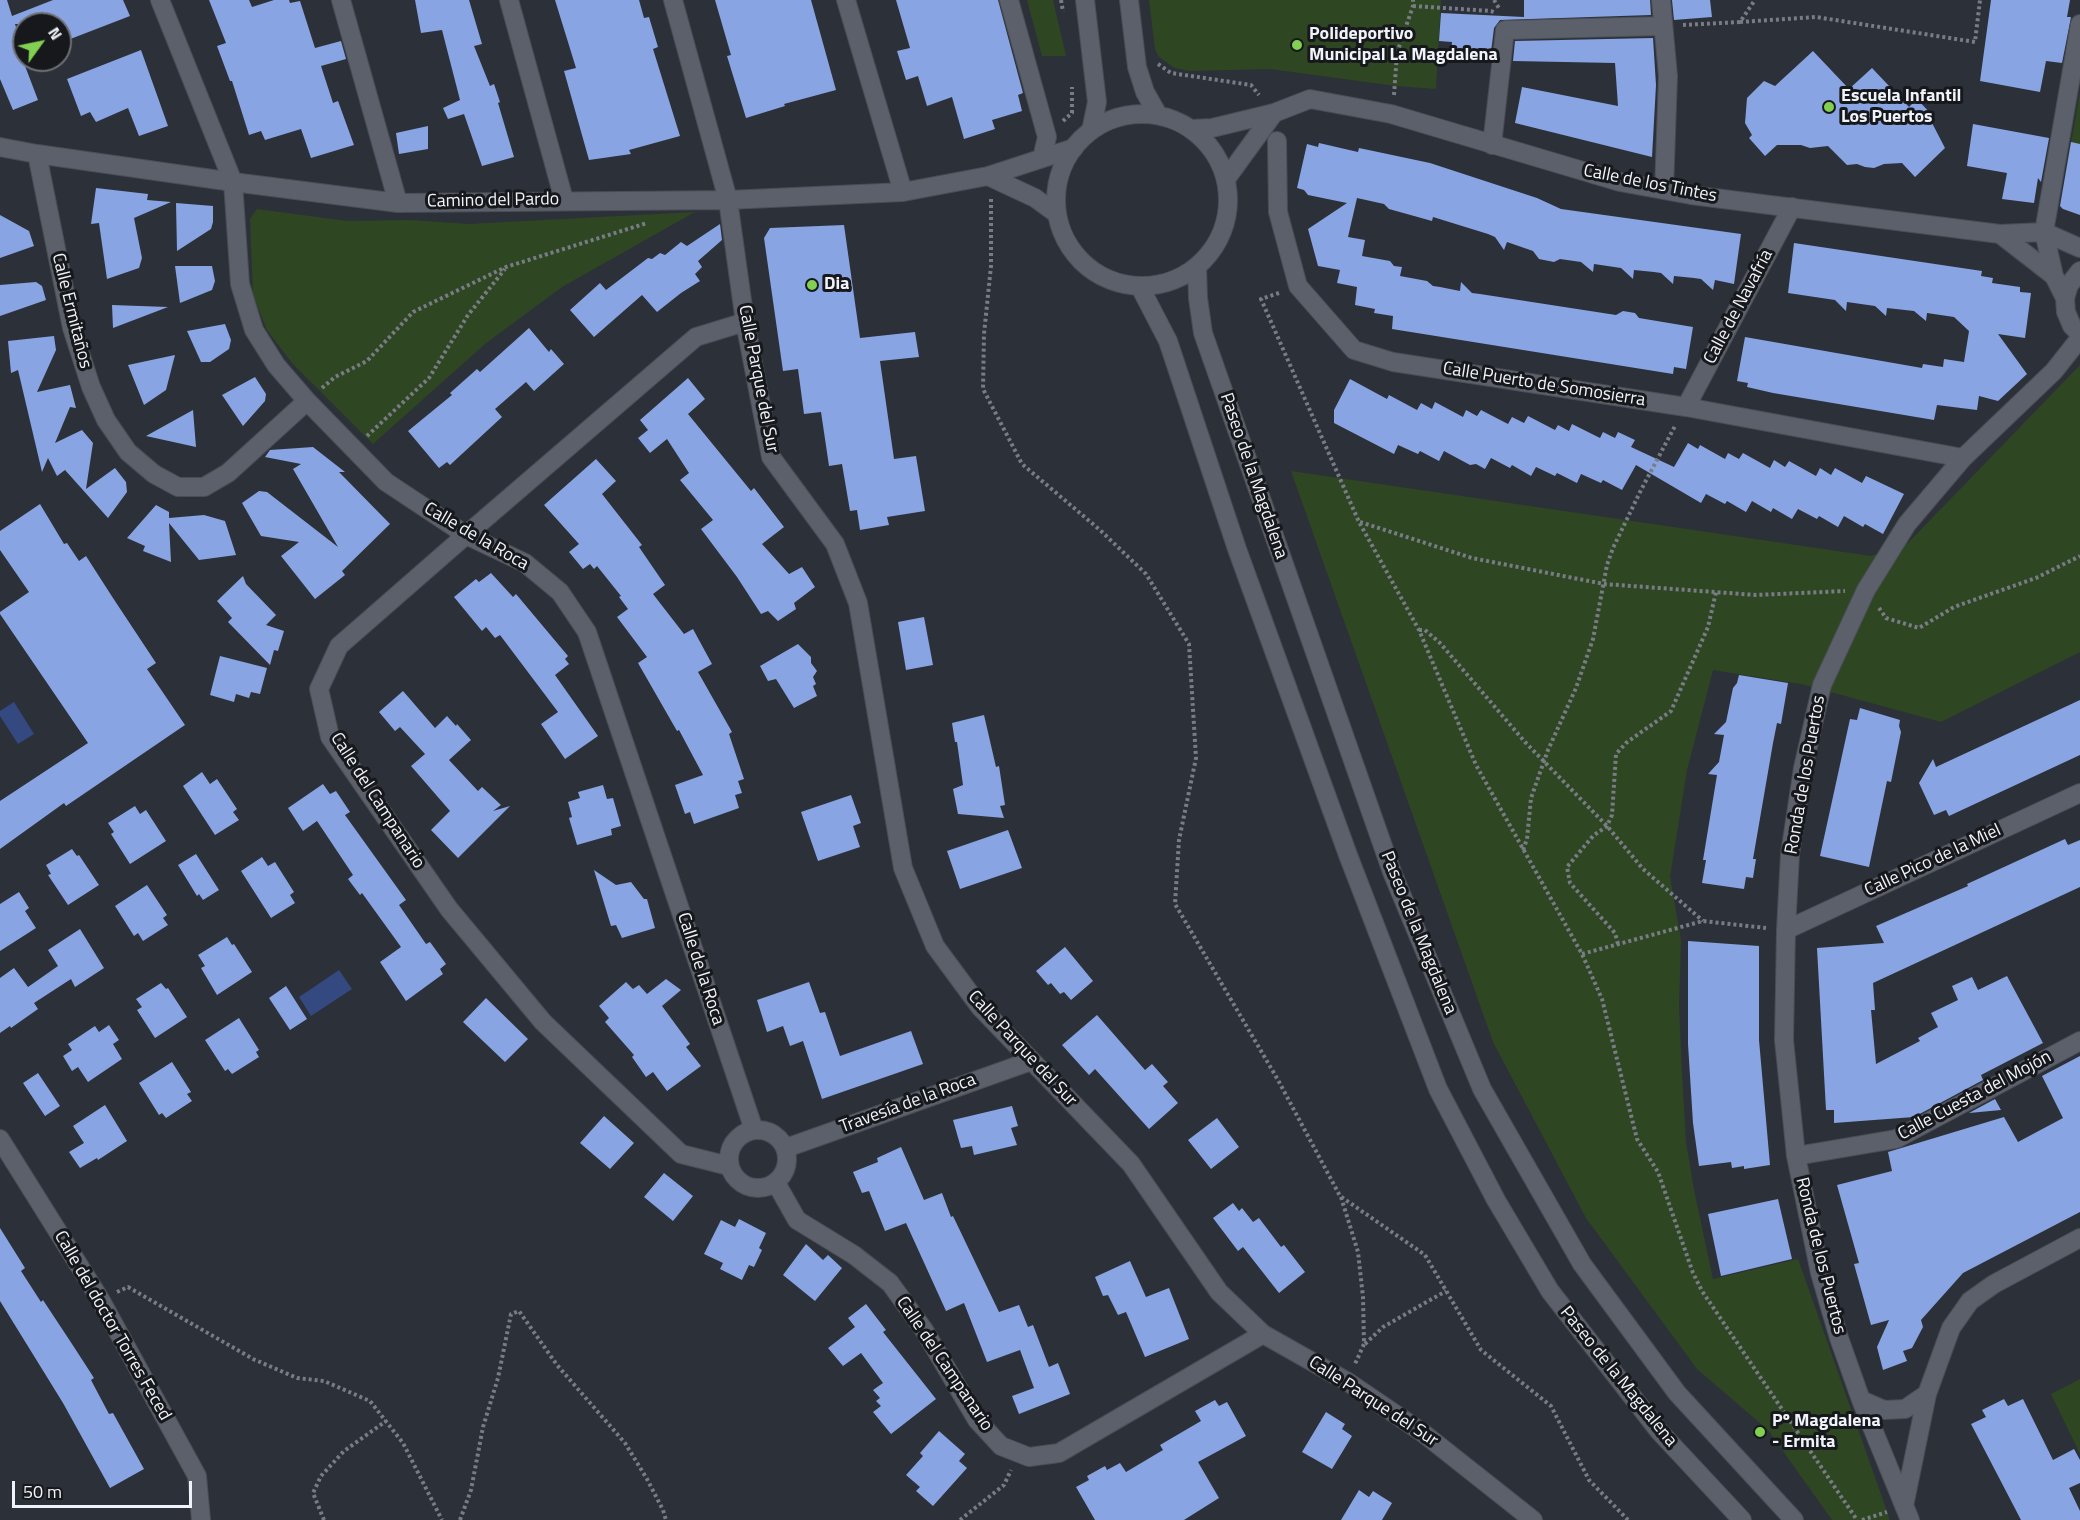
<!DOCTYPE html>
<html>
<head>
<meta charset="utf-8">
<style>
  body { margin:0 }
  #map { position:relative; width:2080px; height:1520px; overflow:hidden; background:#2c3039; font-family:"Titillium Web",sans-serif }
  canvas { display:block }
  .north { position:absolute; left:12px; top:12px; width:60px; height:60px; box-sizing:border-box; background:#16181c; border:2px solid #6d7074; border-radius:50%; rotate:57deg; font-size:16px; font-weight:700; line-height:24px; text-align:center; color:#f0f3f9 }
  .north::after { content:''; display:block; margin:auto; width:21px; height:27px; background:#81d051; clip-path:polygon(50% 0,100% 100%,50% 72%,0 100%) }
  .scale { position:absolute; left:12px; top:1481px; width:180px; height:27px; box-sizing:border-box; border:3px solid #f0f3f9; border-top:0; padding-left:8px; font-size:18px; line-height:21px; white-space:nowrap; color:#f0f3f9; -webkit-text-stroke:4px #16181c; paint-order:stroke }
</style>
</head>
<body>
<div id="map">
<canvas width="2080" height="1520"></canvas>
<div class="north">N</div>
<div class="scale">50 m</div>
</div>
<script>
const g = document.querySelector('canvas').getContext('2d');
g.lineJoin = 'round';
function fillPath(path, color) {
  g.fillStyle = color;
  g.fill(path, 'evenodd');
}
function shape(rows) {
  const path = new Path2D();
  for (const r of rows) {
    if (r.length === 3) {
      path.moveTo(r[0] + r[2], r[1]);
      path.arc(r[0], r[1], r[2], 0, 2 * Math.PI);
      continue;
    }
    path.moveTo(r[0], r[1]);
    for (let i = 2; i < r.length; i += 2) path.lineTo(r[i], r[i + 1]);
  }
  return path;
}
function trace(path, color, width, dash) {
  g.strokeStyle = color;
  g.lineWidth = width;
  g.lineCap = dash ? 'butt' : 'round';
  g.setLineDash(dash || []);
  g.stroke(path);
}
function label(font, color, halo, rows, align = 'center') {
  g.font = font + ' "Titillium Web",sans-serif';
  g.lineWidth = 6;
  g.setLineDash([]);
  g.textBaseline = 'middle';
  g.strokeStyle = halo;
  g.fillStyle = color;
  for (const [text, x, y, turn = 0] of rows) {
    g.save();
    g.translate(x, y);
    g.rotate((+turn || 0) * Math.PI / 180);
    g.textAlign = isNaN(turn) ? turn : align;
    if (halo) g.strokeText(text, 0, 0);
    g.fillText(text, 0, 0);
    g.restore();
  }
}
fillPath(shape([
  [1027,0,1053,0,1066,56,1042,56],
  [1149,0,1441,0,1436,89,1396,86,1270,69,1190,71,1175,68,1159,57,1155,49],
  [2080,92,2080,163,2068,161],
  [257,209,347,221,409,220,468,224,695,212,562,287,485,344,373,444,292,363,267,330,253,295,250,219],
  [2080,365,2080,652,1941,722,1801,684,1713,670,1687,770,1670,877,1681,940,1679,1007,1682,1074,1686,1142,1694,1190,1713,1279,1798,1259,1889,1517,1889,1520,1832,1520,1768,1430,1697,1369,1586,1218,1493,1042,1291,471,1871,556,1908,543],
  [2080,1379,2080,1454,2051,1394]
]), '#2f4623');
fillPath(shape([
  [14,702,34,734,18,744,0,716,0,711],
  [339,970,352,989,311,1016,299,997]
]), '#334980');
fillPath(shape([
  [0,0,7,0,12,16,53,0,123,0,130,16,60,43,60,24,15,24,24,52,24,57,22,58,38,100,13,110,0,79],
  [209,0,249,0,252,7,274,0,289,0,290,3,300,1,315,48,341,41,346,59,321,66,333,103,338,101,354,145,311,158,301,129,265,140,261,131,249,135,232,81,230,81,217,46,226,43],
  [415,0,469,0,482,44,474,46,490,86,494,84,500,102,498,103,514,157,482,166,464,114,448,119,443,108,460,100,442,30,421,33],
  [555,0,639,0,644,18,649,17,658,47,653,49,680,136,629,150,631,154,589,160,564,71,576,68],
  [715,0,811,0,836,90,784,104,785,106,746,118,727,56,731,55],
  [896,0,998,0,1023,93,1018,95,1022,111,992,120,995,129,964,139,952,97,927,106,918,76,906,80,897,51,910,48],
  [1524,0,1650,0,1651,15,1500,20,1494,28,1490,60,1451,59,1452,42,1439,41,1441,13,1524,17],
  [1672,0,1710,0,1712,17,1674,20],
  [1991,0,2070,0,2067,17,2071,17,2062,63,2046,61,2040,92,1980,81],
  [1653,38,1656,85,1652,157,1515,123,1522,87,1618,106,1615,63,1513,61,1515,41],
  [141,50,168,126,139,136,128,108,96,122,90,112,81,116,67,79],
  [1813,51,1849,89,1872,68,1909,107,1917,99,1934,117,1931,121,1945,148,1915,177,1902,163,1884,164,1874,168,1865,167,1857,164,1847,165,1828,146,1810,148,1801,145,1777,145,1765,156,1749,138,1752,135,1745,123,1747,98,1764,81,1775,86],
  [1973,124,2049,138,2041,182,2038,178,2034,203,2002,199,2007,173,1967,166],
  [428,126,428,149,399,154,396,133],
  [2071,142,2080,144,2080,215,2063,209,2060,206],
  [1319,143,1358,152,1359,148,1430,163,1537,198,1561,209,1741,234,1734,284,1715,280,1713,290,1701,279,1694,278,1674,276,1673,284,1661,273,1654,272,1634,270,1633,279,1621,268,1594,264,1593,272,1581,262,1560,259,1554,262,1539,259,1533,251,1507,242,1504,250,1495,237,1488,234,1433,217,1432,221,1389,209,1384,204,1357,198,1348,237,1365,240,1362,256,1390,261,1394,266,1402,267,1400,276,1427,281,1433,286,1440,287,1460,291,1461,282,1472,293,1480,294,1616,315,1623,311,1635,313,1639,318,1693,327,1686,369,1674,367,1673,374,1392,329,1393,316,1374,313,1375,309,1355,305,1357,287,1337,283,1340,270,1318,266,1308,229,1347,203,1308,195,1304,190,1297,188,1307,144,1318,147],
  [96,188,148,194,147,200,171,202,134,218,142,258,139,268,107,279,99,223,91,224],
  [176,203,213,206,213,222,211,229,177,251],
  [0,215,29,231,34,246,0,258],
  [720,224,722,240,698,261,702,267,695,274,700,281,681,293,657,312,642,295,594,337,570,310,600,283,606,290,648,258,652,259,660,253,665,255,681,242,687,246],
  [844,225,860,338,915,332,919,357,880,361,894,459,916,456,925,511,887,517,889,525,860,530,857,510,850,511,842,464,829,466,821,412,804,414,798,369,783,371,764,238,770,228],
  [1794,243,1982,271,1981,276,1993,278,1992,283,2020,287,2020,292,2031,293,2025,338,1998,334,2027,374,1998,401,1979,396,1977,410,1937,405,1934,420,1773,393,1747,387,1748,383,1737,381,1745,337,1922,368,1923,364,1943,367,1944,359,1964,362,1969,331,1954,317,1927,313,1926,321,1914,311,1887,308,1886,316,1875,306,1847,302,1846,311,1835,300,1788,293],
  [175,266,212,266,215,281,212,290,180,303],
  [36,282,42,286,46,300,0,316,0,285],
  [112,305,168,307,113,328],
  [225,324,231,340,229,349,210,362,201,362,187,331],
  [529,328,549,352,551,349,564,364,534,391,526,382,495,409,502,417,450,465,447,462,439,468,408,431,452,395,450,393,477,369,480,372],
  [54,336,56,350,37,392,70,385,76,408,70,407,55,443,82,430,93,443,86,489,115,468,126,482,127,492,108,518,65,470,57,476,48,458,42,472,18,370,11,373,8,341],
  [175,355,166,390,144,405,128,365],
  [255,377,266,394,265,401,243,426,222,395],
  [688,378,705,399,688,414,751,491,754,488,784,527,762,544,789,574,802,567,815,587,794,603,796,609,778,621,768,611,761,614,737,577,701,529,713,520,680,480,689,473,667,439,650,453,638,438,648,430,640,420],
  [1350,379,1387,399,1389,395,1417,410,1421,403,1432,409,1435,402,1463,417,1466,410,1477,416,1481,410,1508,424,1512,417,1524,423,1528,416,1555,430,1558,425,1569,431,1572,424,1600,438,1603,432,1615,438,1618,432,1635,440,1631,447,1674,467,1688,443,1698,449,1700,445,1725,459,1728,453,1739,459,1743,453,1770,468,1774,460,1785,467,1789,461,1816,476,1820,468,1831,475,1835,468,1862,483,1866,476,1904,494,1883,534,1865,524,1863,527,1844,516,1838,527,1819,516,1817,519,1798,509,1792,519,1773,508,1771,512,1752,501,1746,512,1727,501,1725,504,1706,494,1701,503,1636,465,1622,490,1603,480,1601,483,1581,474,1577,483,1557,473,1555,476,1536,467,1531,476,1512,465,1510,468,1491,458,1485,469,1476,464,1470,465,1444,451,1439,461,1420,451,1418,454,1398,445,1394,454,1334,423,1334,410],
  [193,410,196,447,146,436],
  [313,447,345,472,339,472,390,524,342,571,345,575,315,599,281,556,299,542,261,536,242,503,259,491,267,492,338,547,293,469,301,464,265,457,270,450],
  [596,459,616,481,602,494,642,545,639,547,665,585,653,594,684,634,693,629,712,664,698,672,732,732,729,734,744,779,738,781,742,793,735,795,739,808,694,824,690,812,685,814,675,785,703,775,679,730,677,731,638,663,647,657,617,617,628,609,619,597,621,596,597,566,594,569,590,564,583,569,569,552,579,544,544,505],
  [40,504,64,544,67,543,79,561,86,556,113,598,156,663,147,669,185,725,66,806,64,803,0,849,0,801,88,743,0,614,0,612,29,592,0,550,0,531],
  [156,505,169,512,169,518,204,515,225,521,236,555,199,560,169,523,171,562,143,551,145,546,127,538],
  [491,573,513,597,516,594,568,656,565,659,569,664,555,675,598,736,565,759,541,724,558,712,500,635,495,638,486,627,482,631,454,597,476,579,479,582],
  [243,576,246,584,276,615,266,625,284,631,278,651,274,650,270,665,228,622,232,618,217,601],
  [924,617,933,665,906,670,898,622],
  [798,644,811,657,811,663,817,671,813,677,816,684,813,686,817,696,794,708,776,679,768,681,760,666],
  [220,656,267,668,260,694,251,692,249,698,236,694,234,702,210,695],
  [1739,675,1788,683,1781,724,1777,723,1773,743,1753,859,1756,859,1753,878,1746,877,1744,889,1702,883,1706,860,1703,860,1717,775,1708,774,1719,762,1724,735,1714,734,1726,722,1733,688,1737,683],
  [403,691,435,728,447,716,456,726,457,724,471,740,449,760,478,791,482,787,501,805,493,811,510,806,458,858,431,830,450,811,411,766,425,754,400,727,395,731,379,712],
  [2080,700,2080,755,1949,816,1946,810,1934,815,1919,783,1933,759,1936,767],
  [1860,708,1900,720,1899,726,1901,732,1891,782,1887,781,1869,867,1820,856,1850,719,1857,720],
  [984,715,996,767,999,766,1005,805,1000,806,1004,818,958,814,953,789,963,785,957,742,955,742,952,723],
  [202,772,210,784,217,779,237,809,233,812,239,820,215,835,183,786],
  [323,784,330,794,336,791,350,812,345,815,406,900,399,905,426,944,430,942,446,964,440,969,443,974,406,1001,380,962,401,947,362,893,360,895,348,879,353,875,317,821,303,831,288,808],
  [603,785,607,799,613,798,621,826,611,829,612,835,577,845,569,818,572,817,568,802,580,798,578,792],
  [851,795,861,823,853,826,860,847,818,861,801,812],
  [135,806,140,814,146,810,166,841,130,864,111,834,114,832,108,823],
  [1008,830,1022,868,960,889,947,851],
  [2065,839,2068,845,2080,840,2080,887,1873,983,1875,1010,1871,1010,1876,1064,1920,1041,1918,1038,1938,1027,1931,1013,1958,1000,1952,986,1972,977,1978,990,2007,976,2043,1043,1981,1075,1983,1080,1914,1117,1834,1123,1834,1110,1826,1110,1817,948,1884,943,1876,926,1968,886,1967,884],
  [72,849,77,856,79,855,99,885,68,905,48,875,51,874,46,865],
  [196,854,219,890,203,900,199,894,197,896,178,865],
  [262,857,268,866,275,862,294,892,290,895,295,903,271,918,241,871],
  [594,870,616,885,631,882,644,899,647,899,655,928,622,938,616,925,611,926],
  [147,885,167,915,163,918,168,925,143,941,138,933,134,936,115,906],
  [19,892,29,908,25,911,36,928,0,951,0,904],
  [80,929,104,968,75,987,71,979,34,1003,38,1009,11,1028,10,1026,0,1033,0,978,14,968,28,987,58,966,48,950],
  [227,937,232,945,234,944,252,972,217,995,201,968,205,966,198,955],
  [1688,941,1759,946,1759,1040,1770,1165,1744,1169,1744,1166,1732,1168,1731,1162,1699,1166,1693,1123,1688,1044],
  [1065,947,1093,981,1071,1000,1064,992,1060,994,1051,983,1048,985,1036,971],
  [666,979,681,990,662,1006,690,1044,686,1047,701,1066,667,1091,653,1072,646,1077,632,1057,634,1055,605,1022,609,1018,599,1006,626,982,633,989,639,985,647,994],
  [809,982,820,1013,825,1012,840,1056,911,1031,923,1064,822,1099,803,1041,790,1046,783,1026,767,1032,757,1000],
  [161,983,166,989,168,988,187,1017,155,1038,137,1010,142,1007,136,999],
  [286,986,307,1019,290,1030,269,998],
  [486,998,528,1039,505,1062,463,1022],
  [1097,1015,1145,1070,1152,1064,1168,1082,1163,1086,1178,1103,1149,1129,1095,1069,1089,1075,1062,1045],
  [239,1018,259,1050,256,1052,259,1057,232,1074,228,1069,225,1071,205,1040],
  [109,1025,119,1040,113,1044,122,1059,88,1082,78,1067,72,1071,63,1056,72,1050,68,1044,95,1026,99,1032],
  [2080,1056,2080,1212,1963,1273,1921,1320,1923,1327,1912,1348,1903,1351,1907,1361,1883,1370,1877,1347,1889,1320,1871,1325,1854,1264,1859,1263,1837,1185,1892,1171,1888,1152,2004,1117,2018,1142,2063,1118,2042,1076],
  [172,1062,191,1092,187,1094,192,1101,166,1118,162,1113,159,1115,139,1083],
  [38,1073,60,1106,45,1116,23,1083],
  [1995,1099,2001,1110,1969,1113],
  [105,1105,127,1141,98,1160,97,1158,80,1168,69,1152,84,1143,73,1126],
  [1012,1106,1018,1126,1011,1128,1017,1145,974,1155,972,1146,961,1148,953,1120],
  [604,1116,634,1143,610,1169,580,1143],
  [1217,1118,1239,1147,1211,1169,1188,1140],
  [901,1147,924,1200,942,1193,951,1217,953,1216,999,1312,1019,1305,1028,1327,1033,1325,1049,1367,1058,1363,1070,1394,1019,1414,1012,1396,1034,1388,1020,1350,987,1362,964,1303,946,1311,906,1223,885,1231,869,1191,862,1193,853,1172,878,1162,877,1158],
  [664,1173,693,1196,673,1221,644,1197],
  [1778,1199,1792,1259,1721,1276,1708,1214],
  [1233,1203,1239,1211,1242,1208,1253,1222,1259,1218,1281,1247,1284,1245,1305,1272,1279,1293,1243,1247,1238,1251,1213,1218],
  [739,1219,766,1233,759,1248,762,1250,754,1267,749,1265,742,1280,720,1269,723,1263,704,1254,721,1220,735,1227],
  [0,1228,25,1268,21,1271,41,1302,43,1300,74,1347,94,1378,91,1380,109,1414,113,1413,144,1469,110,1488,63,1403,0,1301],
  [806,1244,823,1260,828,1255,842,1268,815,1301,783,1275],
  [1130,1261,1146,1297,1169,1288,1189,1339,1145,1357,1126,1312,1118,1315,1108,1295,1103,1296,1095,1277],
  [866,1304,886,1330,883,1332,936,1399,891,1434,873,1412,881,1406,876,1401,880,1398,873,1390,883,1383,861,1353,843,1366,828,1348,855,1327,848,1318],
  [2004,1399,2008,1406,2023,1399,2053,1460,2074,1449,2080,1460,2080,1483,2069,1488,2080,1511,2080,1520,2021,1520,1971,1424,1986,1417,1982,1410],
  [1215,1400,1219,1406,1227,1402,1246,1436,1198,1462,1219,1498,1184,1520,1095,1520,1076,1487,1089,1480,1087,1476,1105,1466,1107,1470,1120,1463,1126,1472,1163,1450,1160,1445,1201,1421,1195,1411],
  [1326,1412,1345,1424,1342,1429,1352,1436,1332,1469,1302,1452],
  [939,1431,965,1454,959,1461,967,1468,933,1506,916,1491,920,1487,906,1475,923,1456,920,1453],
  [1359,1490,1369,1497,1373,1491,1392,1503,1382,1520,1341,1520]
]), '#89a4e2');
const minor = shape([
  [160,0,233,182,240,284,254,330,276,365,307,401,386,482,466,535,525,563,560,592,587,632,754,1130],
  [341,0,398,203],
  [509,0,564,200],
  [673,0,728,200,745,322,771,457,835,544,858,603,903,868,935,946,980,1007,1131,1164,1219,1292,1263,1334,1348,1382,1423,1433,1533,1520],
  [846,0,903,192],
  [1009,0,1047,137,1042,158],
  [1661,0,1668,76,1664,190],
  [1191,129,1212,128,1274,113,1310,99,1391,114,1620,182,1691,195,2000,234,2044,232,2080,248],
  [1277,141,1278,212,1298,286,1354,350,1393,362,1686,407,1963,458],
  [1492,145,1505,30,1663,26],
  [0,147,37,154,233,182,398,203,728,200,903,192,988,176,1074,148],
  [37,154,72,328,91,387,106,420,128,452,154,474,178,487,204,487,228,473,307,401],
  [988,176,1035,198,1057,214],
  [1226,179,1274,113],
  [2000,234,2054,276,2065,298],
  [2080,271,2069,285,2065,298,2066,312,2072,326,2080,334],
  [2054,276,2044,232,2080,24],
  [1686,407,1792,207],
  [1786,930,2080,793],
  [758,1159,29],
  [0,1139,100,1299,197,1476,201,1520],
  [786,1148,1031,1061],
  [1796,1156,1896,1139,2080,1041],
  [729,1166,681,1154,543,1022,449,909,330,737,319,689,339,646,466,535,696,337,745,322],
  [776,1183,797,1220,854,1255,890,1283,924,1330,977,1420,1001,1446,1029,1457,1059,1453,1263,1334],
  [1861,1400,1884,1410,1905,1409,1927,1394],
  [1904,1506,1927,1394,1951,1328,1970,1301,1994,1284,2080,1238],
  [1910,1520,1861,1400,1839,1338,1820,1273,1796,1156,1784,1040,1786,930,1790,854,1803,768,1822,685,1866,590,1907,524,1963,458,2054,371,2080,338]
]);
const secondary = shape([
  [1085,0,1097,102,1091,131],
  [1129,0,1137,67,1145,92,1158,115],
  [1142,200,86],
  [1197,267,1198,298,1203,333,1392,872,1482,1089,1582,1264,1677,1393,1794,1520],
  [1140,287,1168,341,1237,549,1348,855,1438,1089,1496,1200,1550,1291,1659,1431,1742,1520]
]);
trace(minor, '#494d54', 20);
trace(secondary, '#494d54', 20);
trace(shape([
  [1061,0,1063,12],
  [1494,0,1500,10],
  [1413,6,1491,11,1496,13],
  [1740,22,1816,17,1975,42,1980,0],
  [1683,25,1740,22,1755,0],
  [1158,64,1171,73,1251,85,1259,95],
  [1394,95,1397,53,1413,6,1413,0],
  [1063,121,1072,113,1072,87],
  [991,199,991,266,984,334,983,389,1022,464,1100,530,1146,574,1189,644,1196,758,1179,840,1175,904,1278,1080,1340,1196,1425,1255,1481,1350,1551,1406,1589,1480,1628,1520],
  [1279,293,1261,299,1359,522,1419,630,1476,765,1582,954,1602,999,1637,1139,1658,1172,1693,1273,1702,1291,1857,1520],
  [322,388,335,377,367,361,413,312,506,267,647,223],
  [367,436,429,378,468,315,505,269],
  [1360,522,1472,558,1604,584,1756,595,1845,591],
  [1879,608,1886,618,1919,628,1954,607,2036,578,2080,556],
  [1419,630,1425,630,1440,643,1525,742,1607,826,1643,869,1703,921],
  [1523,850,1527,839,1531,798,1548,750,1576,688,1593,639,1607,565,1613,548,1641,490,1675,426],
  [1618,944,1615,933,1570,883,1567,867,1593,836,1607,826,1612,815,1616,754,1626,743,1671,711,1708,627,1716,592],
  [1582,954,1703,921,1766,928],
  [1341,1197,1358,1252,1363,1297,1364,1344,1355,1364],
  [117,1292,128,1287,253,1359,297,1378,324,1381,370,1401,403,1443,442,1520],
  [1365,1344,1383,1327,1446,1291],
  [324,1520,313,1493,321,1476,344,1451,386,1421],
  [460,1520,471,1490,483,1427,498,1378,511,1314,519,1311,557,1365,625,1443,647,1479,663,1510,666,1520],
  [960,1520,1004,1485,1011,1470],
  [1862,1520,1887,1512]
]), '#787c84', 4, [3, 3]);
trace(minor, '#5b606a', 18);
trace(secondary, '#5b606a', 18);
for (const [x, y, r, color] of [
  [1297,45,6,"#81d051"],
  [1829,107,6,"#81d051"],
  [812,285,6,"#81d051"],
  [1760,1432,6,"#81d051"]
]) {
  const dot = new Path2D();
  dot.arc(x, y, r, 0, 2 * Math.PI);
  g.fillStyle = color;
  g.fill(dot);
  trace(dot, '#16181c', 2);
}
label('bold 18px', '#f0f3f9', '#16181c', [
  ["Polideportivo",1309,35],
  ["Municipal La Magdalena",1309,56],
  ["Escuela Infantil",1841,97],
  ["Los Puertos",1841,118],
  ["Dia",824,285],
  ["Pº Magdalena",1772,1422],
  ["- Ermita",1772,1443]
], 'left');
label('18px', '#f0f3f9', '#16181c', [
  ["Calle de los Tintes",1650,184,11],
  ["Camino del Pardo",493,201,-1],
  ["Calle de Navafría",1739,307,-62],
  ["Calle Ermitaños",71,311,76],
  ["Calle Parque del Sur",758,379,79],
  ["Calle Puerto de Somosierra",1544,385,9],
  ["Paseo de la Magdalena",1253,476,71],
  ["Calle de la Roca",476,537,30],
  ["Ronda de los Puertos",1806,775,-80],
  ["Calle del Campanario",377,801,57],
  ["Calle Pico de la Miel",1933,861,-25],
  ["Paseo de la Magdalena",1418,933,68],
  ["Calle de la Roca",700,969,72],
  ["Calle Parque del Sur",1022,1049,47],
  ["Calle Cuesta del Mojón",1975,1096,-28],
  ["Travesía de la Roca",908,1104,-20],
  ["Ronda de los Puertos",1820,1256,76],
  ["Calle del doctor Torres Feced",112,1326,60],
  ["Calle del Campanario",944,1364,56],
  ["Paseo de la Magdalena",1618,1377,51],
  ["Calle Parque del Sur",1373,1402,33]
]);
</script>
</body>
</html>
